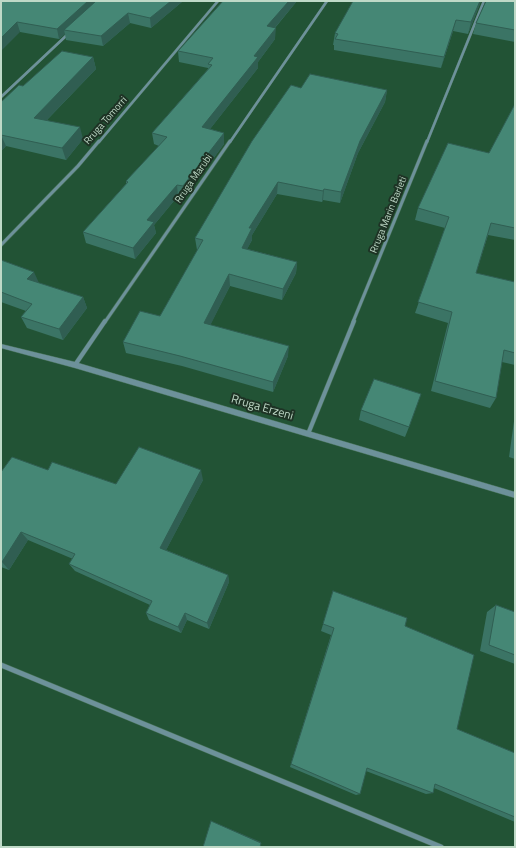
<!DOCTYPE html>
<html>
<head>
<meta charset="utf-8">
<style>
  body { margin:0 }
  #map { position:relative; width:516px; height:848px; overflow:hidden; background:#225335; font-family:"Titillium Web",sans-serif }
  canvas { display:block }
  .frame { position:absolute; inset:0; border:2px solid #bfd9c7; pointer-events:none }
</style>
</head>
<body>
<div id="map">
<canvas width="516" height="848"></canvas>
<div class="frame"></div>
</div>
<script>
const g = document.querySelector('canvas').getContext('2d');
g.lineJoin = 'round';
function shape(rows) {
  const path = new Path2D();
  for (const r of rows) {
    path.moveTo(r[0], r[1]);
    for (let i = 2; i < r.length; i += 2) path.lineTo(r[i], r[i + 1]);
  }
  return path;
}
function trace(path, color, width, dash) {
  g.strokeStyle = color;
  g.lineWidth = width;
  g.lineCap = dash ? 'butt' : 'round';
  g.setLineDash(dash || []);
  g.stroke(path);
}
function fillPath(path, color) {
  g.fillStyle = color;
  g.fill(path, 'evenodd');
}
function label(font, color, halo, rows, align = 'center') {
  g.font = font + ' "Titillium Web",sans-serif';
  g.lineWidth = 4;
  g.setLineDash([]);
  g.textBaseline = 'middle';
  g.strokeStyle = halo;
  g.fillStyle = color;
  for (const [text, x, y, turn = 0] of rows) {
    g.save();
    g.translate(x, y);
    g.rotate((+turn || 0) * Math.PI / 180);
    g.textAlign = isNaN(turn) ? turn : align;
    if (halo) g.strokeText(text, 0, 0);
    g.fillText(text, 0, 0);
    g.restore();
  }
}
const minorFar3 = shape([
  [1,97,68,34],
  [99,142,218,1],
  [230,142,327,1],
  [427,142,484,1]
]);
const minorFar2 = shape([
  [1,245,78,166,99,141],
  [105,322,230,141],
  [353,322,427,141]
]);
const minorFar1 = shape([
  [75,365,105,321],
  [308,434,354,321]
]);
const minor = shape([
  [1,665,441,847]
]);
const tertiary = shape([
  [1,344,75,362,515,492,515,498,75,368,1,348,1,344]
]);
trace(minorFar3, '#457055', 3);
trace(minorFar2, '#457055', 4);
trace(minorFar1, '#457055', 5);
trace(minor, '#457055', 6);
trace(tertiary, '#457055', 1);
trace(minorFar3, '#6d919a', 2.5);
trace(minorFar2, '#6d919a', 3);
trace(minorFar1, '#6d919a', 4);
trace(minor, '#6d919a', 5);
fillPath(tertiary, '#6d919a');
fillPath(shape([
  [1,1,183,1,151,28,130,23,103,46,66,40,65,34,59,39,20,32],
  [297,1,275,28,275,39,258,62,258,68,210,129,224,133,224,144,185,197,178,196,154,225,156,233,135,259,86,243,83,232,126,184,126,181,159,146,154,144,152,133,208,69,208,68,179,62,178,51],
  [481,1,468,34,453,31,441,68,334,50,334,45,333,45,335,33],
  [515,1,515,42,473,34,476,23],
  [93,57,96,69,47,120,83,139,66,160,6,146,1,151,1,102,23,86],
  [301,88,387,90,385,102,358,153,340,203,323,200,322,202,277,194,252,235,252,240,247,249,297,262,296,273,282,300,230,286,210,325,288,356,273,392,182,366,126,353,123,342,160,316,198,250,197,250,195,238],
  [515,104,515,240,488,235,476,273,515,282,515,365,502,362,496,398,490,408,431,391,448,323,415,313,445,228,415,220,418,208,489,153],
  [1,260,39,283,83,297,87,308,63,340,27,328,21,317,26,311,1,302],
  [361,410,409,427,405,437,359,420],
  [515,414,515,459,509,457],
  [48,470,116,484,203,480,166,550,228,575,229,582,209,629,187,620,181,633,149,620,146,613,150,605,75,571,69,564,73,559,28,540,9,570,1,567,1,472],
  [333,591,405,626,457,729,515,753,515,822,434,788,433,793,426,794,366,771,360,794,356,795,290,767,331,635,321,631],
  [496,605,515,612,515,664,480,651,487,612]
]), '#3b7465');
fillPath(shape([
  [88,1,101,1,64,30,65,34,59,39,57,29],
  [171,1,183,1,151,28,150,18],
  [289,1,297,1,267,37,267,26],
  [480,1,481,1,468,34,471,22],
  [128,13,130,23,103,46,101,36],
  [456,20,453,31,441,68,444,57],
  [17,22,20,32,1,51,1,38],
  [276,28,275,39,258,62,258,68,203,138,202,127,254,56],
  [93,57,96,69,38,129,34,118],
  [387,90,385,102,358,153,340,203,341,192,360,141],
  [80,127,83,139,66,160,62,148],
  [224,133,224,144,185,197,183,186],
  [1,135,6,146,1,151],
  [278,182,277,194,252,235,252,240,242,259,242,248,249,228],
  [177,185,178,196,154,225,156,233,135,259,133,248,147,220],
  [324,189,323,200,322,202,323,191],
  [297,262,296,273,282,300,283,289],
  [34,272,39,283,27,279],
  [229,274,230,286,206,334,204,323],
  [83,297,87,308,63,340,59,329],
  [289,346,288,356,273,392,273,382],
  [201,470,203,480,163,556,160,548],
  [21,532,28,540,9,570,2,562],
  [228,575,229,582,209,629,207,623],
  [185,613,187,620,181,633,178,627],
  [211,821,261,842,261,843]
]), '#305e52');
const building = shape([
  [1,1,88,1,57,29,17,22,1,38,1,1],
  [96,1,171,1,150,18,128,13,101,36,64,30,96,1],
  [223,1,289,1,267,26,276,28,254,56,258,57,202,127,224,133,183,186,177,185,147,220,154,222,133,248,83,232,128,182,126,181,167,137,152,133,212,65,208,64,213,58,178,51,223,1],
  [353,1,480,1,471,22,456,20,444,57,335,39,338,34,335,33,353,1],
  [486,1,515,1,515,30,476,23,486,1],
  [62,51,93,57,34,118,80,127,62,148,1,135,1,102,19,85,23,86,62,51],
  [310,74,387,90,360,141,341,192,324,189,323,191,278,182,249,228,252,228,242,248,297,262,283,289,229,274,204,323,289,346,273,382,180,356,123,342,140,311,160,316,203,240,195,238,252,141,291,85,301,88,310,74],
  [515,104,515,228,491,223,476,273,515,282,515,353,504,350,496,398,435,381,452,312,418,302,449,217,418,208,448,143,489,153,515,104],
  [1,260,34,272,27,279,83,297,59,329,21,317,32,304,1,292,1,260],
  [374,379,421,394,409,427,361,410,374,379],
  [139,447,201,470,160,548,228,575,207,623,185,613,178,627,146,613,152,601,69,564,75,554,21,532,2,562,1,562,1,472,12,457,48,470,52,462,116,484,139,447],
  [333,591,407,618,405,626,474,655,457,729,515,753,515,817,435,784,433,793,367,768,360,794,291,764,334,628,323,624,333,591],
  [496,605,515,612,515,655,489,645,496,605],
  [211,821,261,843,260,847,203,847,211,821]
]);
fillPath(building, '#458775');
trace(building, '#305e52', 1);
label('10px', '#bfd9c7', '#1e3325', [
  ["Rruga Tomorri",106,121,-49],
  ["Rruga Marubi",194,179,-55],
  ["Rruga Marin Barleti",389,215,-68]
]);
label('12px', '#bfd9c7', '#1e3325', [
  ["Rruga Erzeni",262,408,16]
]);
</script>
</body>
</html>
